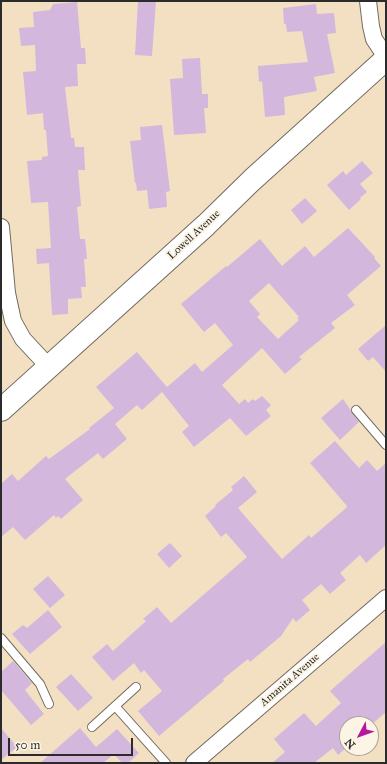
<!DOCTYPE html>
<html>
<head>
<meta charset="utf-8">
<style>
  body { margin:0 }
  #map { position:relative; width:387px; height:764px; overflow:hidden; background:#f3e0c2; font-family:"IM FELL Great Primer",serif }
  canvas { display:block }
  .frame { position:absolute; inset:0; border:2px solid #2b2b2b; pointer-events:none }
  .north { position:absolute; left:339px; top:716px; width:40px; height:40px; box-sizing:border-box; background:#fcf5e5; border:1px solid #a8a49b; border-radius:50%; rotate:229deg; font-size:11px; font-weight:700; line-height:16px; text-align:center; color:#2b2b2b }
  .north::after { content:''; display:block; margin:auto; width:14px; height:18px; background:#b5179e; clip-path:polygon(50% 0,100% 100%,50% 72%,0 100%) }
  .scale { position:absolute; left:8px; top:738px; width:125px; height:18px; box-sizing:border-box; border:2px solid #2b2b2b; border-top:0; padding-left:5px; font-size:12px; line-height:14px; white-space:nowrap; color:#2b2b2b; -webkit-text-stroke:3px #fcf5e5; paint-order:stroke }
</style>
</head>
<body>
<div id="map">
<canvas width="387" height="764"></canvas>
<div class="frame"></div>
<div class="north">N</div>
<div class="scale">50 m</div>
</div>
<script>
const g = document.querySelector('canvas').getContext('2d');
g.lineJoin = 'round';
function fillPath(path, color) {
  g.fillStyle = color;
  g.fill(path, 'evenodd');
}
function shape(rows) {
  const path = new Path2D();
  for (const r of rows) {
    path.moveTo(r[0], r[1]);
    for (let i = 2; i < r.length; i += 2) path.lineTo(r[i], r[i + 1]);
  }
  return path;
}
function trace(path, color, width, dash) {
  g.strokeStyle = color;
  g.lineWidth = width;
  g.lineCap = dash ? 'butt' : 'round';
  g.setLineDash(dash || []);
  g.stroke(path);
}
function label(font, color, halo, rows, align = 'center') {
  g.font = font + ' "IM FELL Great Primer",serif';
  g.lineWidth = 4;
  g.setLineDash([]);
  g.textBaseline = 'middle';
  g.strokeStyle = halo;
  g.fillStyle = color;
  for (const [text, x, y, turn = 0] of rows) {
    g.save();
    g.translate(x, y);
    g.rotate((+turn || 0) * Math.PI / 180);
    g.textAlign = isNaN(turn) ? turn : align;
    if (halo) g.strokeText(text, 0, 0);
    g.fillText(text, 0, 0);
    g.restore();
  }
}
fillPath(shape([
  [138,1,156,1,152,56,135,55],
  [77,2,81,48,85,48,86,64,77,64,78,86,65,87,71,138,74,138,75,147,84,147,85,170,78,170,81,206,77,207,80,239,85,239,87,259,84,259,86,287,81,287,82,298,68,299,68,314,52,315,49,263,37,264,36,249,51,248,48,202,31,203,27,161,42,160,42,157,48,156,46,130,44,130,43,113,27,115,23,72,36,71,35,45,21,46,19,28,34,27,33,12,50,10,53,4],
  [316,4,317,14,334,13,336,33,327,34,335,73,314,77,317,91,284,97,285,115,265,117,262,81,259,82,258,66,308,62,302,31,287,32,286,24,284,24,283,8],
  [200,58,202,94,208,94,208,108,204,108,206,133,174,135,170,79,183,78,182,59],
  [162,125,170,191,166,192,167,207,149,209,147,190,137,191,136,183,135,183,130,141,141,140,140,127],
  [362,161,373,173,360,184,367,192,360,198,361,199,349,210,327,185,343,171,346,175],
  [305,198,317,211,302,224,291,210],
  [348,228,375,257,374,258,381,266,347,295,355,305,331,323,335,328,299,357,302,359,285,374,262,348,222,385,239,404,245,399,248,403,253,399,255,401,262,396,271,405,266,410,271,416,246,436,230,418,194,447,182,432,189,426,162,392,142,410,137,405,115,424,127,439,103,459,98,453,65,479,83,500,61,519,58,516,56,518,54,515,25,540,13,527,1,537,1,484,12,474,18,481,46,456,49,459,90,429,89,428,114,408,96,387,137,352,167,387,195,363,202,372,233,345,215,323,204,332,181,304,226,266,227,267,260,239,282,266,305,246,314,257],
  [269,283,299,317,297,318,299,320,278,339,257,317,260,314,249,301],
  [386,325,386,372,373,357,368,361,358,349],
  [343,399,359,422,340,440,321,418],
  [335,441,359,468,367,460,377,471,386,463,386,545,366,563,360,555,340,573,346,580,330,594,321,584,302,600,310,610,296,622,293,618,281,636,250,662,248,659,223,679,224,681,159,736,138,711,162,691,144,670,141,673,134,663,113,681,92,657,107,644,113,651,146,621,143,619,157,607,171,623,247,557,226,533,221,537,205,516,216,506,215,505,233,490,231,487,244,476,257,492,238,508,282,559,309,535,311,538,346,508,347,506,310,463],
  [170,543,182,556,169,568,157,554],
  [48,576,65,595,50,608,33,589],
  [48,610,62,627,30,654,12,634,23,625,27,628],
  [386,642,386,712,371,725,371,724,347,724,347,747,338,755,333,748,314,763,272,763,285,752,274,739,304,713,316,726,341,703,330,691],
  [13,661,32,683,25,690,44,714,31,725,1,690,1,672],
  [71,674,93,698,78,711,56,687],
  [1,728,17,747,1,760],
  [80,728,96,747,117,729,139,753,128,763,122,763,114,754,103,763,40,763]
]), '#d4b7dd');
const lane = shape([
  [356,410,386,445],
  [1,638,40,684,49,704],
  [115,706,166,763],
  [92,727,136,687]
]);
const street = shape([
  [368,1,371,26,374,39,386,57],
  [1,227,7,293,13,321,23,339,49,367],
  [194,763,386,598]
]);
const secondary = shape([
  [1,410,206,225,252,180,386,59]
]);
trace(lane, '#716a60', 10);
trace(street, '#716a60', 18);
trace(secondary, '#716a60', 24);
trace(lane, '#fff', 8);
trace(street, '#fff', 16);
trace(secondary, '#fff', 22);
label('11px', '#2b2b2b', '#fcf5e5', [
  ["Lowell Avenue",194,235,-43],
  ["Amanita Avenue",290,680,-41]
]);
</script>
</body>
</html>
